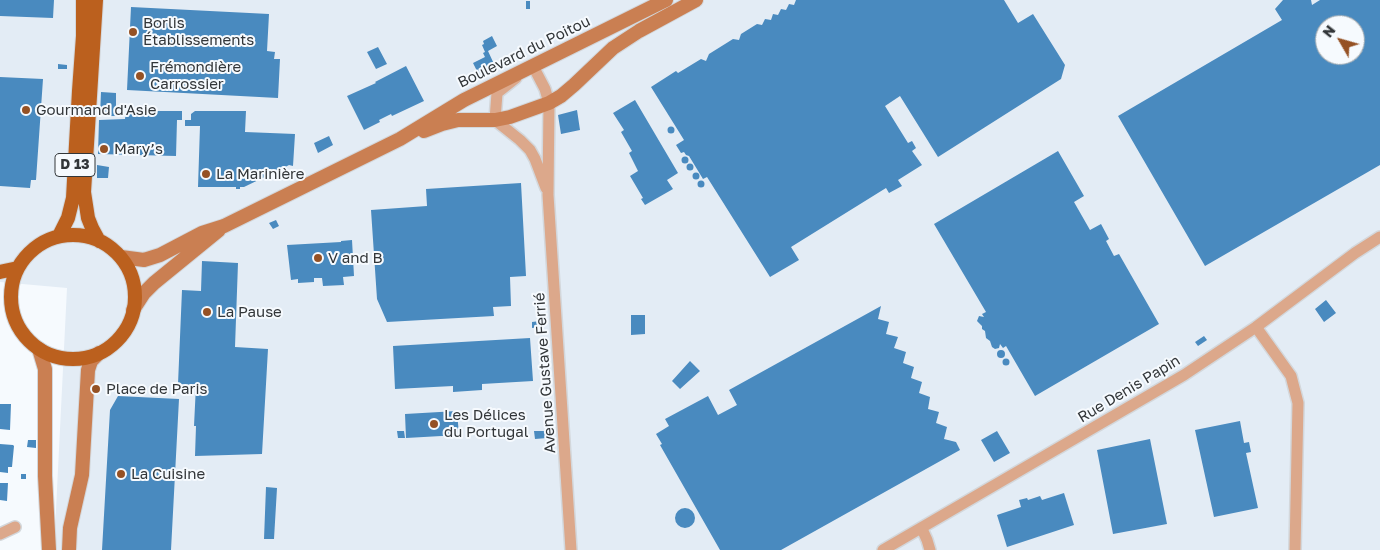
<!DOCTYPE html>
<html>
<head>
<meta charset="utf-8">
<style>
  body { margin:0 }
  #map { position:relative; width:1380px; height:550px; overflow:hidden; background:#f6fafe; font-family:"Golos Text",sans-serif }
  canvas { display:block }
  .north { position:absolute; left:1315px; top:15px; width:50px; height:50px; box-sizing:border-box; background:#f6fafe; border:1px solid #a8acaf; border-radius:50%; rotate:308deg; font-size:14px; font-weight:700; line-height:20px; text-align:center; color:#323639 }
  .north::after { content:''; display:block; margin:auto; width:18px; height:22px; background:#955124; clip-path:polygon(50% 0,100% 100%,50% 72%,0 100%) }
</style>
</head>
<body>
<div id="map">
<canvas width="1380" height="550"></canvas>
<div class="north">N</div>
</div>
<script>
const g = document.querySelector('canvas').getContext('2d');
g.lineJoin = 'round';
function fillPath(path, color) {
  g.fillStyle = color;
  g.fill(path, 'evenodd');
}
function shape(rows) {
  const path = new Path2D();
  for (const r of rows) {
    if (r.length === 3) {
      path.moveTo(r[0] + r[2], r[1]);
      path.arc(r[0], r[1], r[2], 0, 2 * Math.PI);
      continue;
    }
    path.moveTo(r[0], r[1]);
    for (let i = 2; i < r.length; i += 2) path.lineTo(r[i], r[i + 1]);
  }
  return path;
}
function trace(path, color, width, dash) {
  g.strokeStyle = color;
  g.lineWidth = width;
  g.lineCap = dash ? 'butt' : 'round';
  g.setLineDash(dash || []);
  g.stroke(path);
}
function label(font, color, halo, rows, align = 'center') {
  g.font = font + ' "Golos Text",sans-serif';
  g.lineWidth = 4;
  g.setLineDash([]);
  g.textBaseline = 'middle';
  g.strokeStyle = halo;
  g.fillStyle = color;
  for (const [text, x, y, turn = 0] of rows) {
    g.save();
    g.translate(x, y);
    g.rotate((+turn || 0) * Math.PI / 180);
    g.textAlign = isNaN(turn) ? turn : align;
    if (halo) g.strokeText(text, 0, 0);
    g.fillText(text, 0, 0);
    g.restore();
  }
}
fillPath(shape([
  [0,0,1380,0,1380,550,54,550,67,288,0,282],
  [1325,25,1355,25,1355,55,1325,55]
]), '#e3ecf5');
fillPath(shape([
  [0,0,54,0,53,18,0,16],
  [796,0,1004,0,1018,23,1033,14,1065,65,1061,79,938,157,900,96,885,106,908,143,912,141,916,148,912,151,922,165,898,180,902,186,889,193,886,188,791,247,799,260,770,277,707,177,703,179,689,156,686,155,684,152,681,153,676,145,684,140,651,87,676,71,678,73,701,59,706,61,709,54,733,39,739,40,741,34,757,24,762,25,765,19,771,20,773,14,778,15,781,9,786,10,789,4,794,5],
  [1283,0,1311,0,1312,5,1320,0,1380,0,1380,165,1205,266,1118,116,1282,20,1275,9],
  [1325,25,1355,25,1355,55,1325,55],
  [526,1,530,1,530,9,526,9],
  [131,7,269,14,267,51,275,52,274,59,280,59,278,98,127,90],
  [492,36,497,46,488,51,494,64,490,67,491,69,479,75,473,63,485,57,483,53,485,52,482,45,484,44,483,41],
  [378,47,387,64,376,69,367,52],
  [58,64,67,65,67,69,58,69],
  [406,66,424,101,392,116,391,114,379,120,380,122,364,130,347,96,376,83,375,82],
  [0,77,43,79,36,180,31,180,30,188,0,186],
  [101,92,116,93,116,116,100,116],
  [635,100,678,173,667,180,673,189,645,205,641,199,643,198,630,176,638,171,629,153,632,151,621,132,624,130,613,113],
  [577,110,580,130,561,134,558,115],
  [126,111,182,111,182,120,177,120,176,156,98,154,99,120,125,119],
  [195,111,246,111,245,132,295,134,293,166,289,165,276,172,276,174,273,173,244,187,240,187,240,189,236,189,236,187,198,187,200,126,185,126,185,120,191,120,191,114],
  [671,130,3.5],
  [329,136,333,145,318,153,314,143],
  [1058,151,1084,196,1074,202,1090,230,1101,224,1109,239,1106,241,1114,256,1119,254,1159,324,1035,396,1006,346,1003,348,1000,344,999,348,995,349,992,347,990,341,986,338,985,331,982,329,982,326,977,321,979,316,984,317,982,314,986,312,934,224],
  [685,160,3.5],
  [690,167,3.5],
  [97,165,109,167,108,178,97,178],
  [696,176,3.5],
  [701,184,3.5],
  [521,183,526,276,510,277,511,306,493,307,494,316,387,322,377,299,371,210,427,206,426,189],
  [276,220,279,226,273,229,269,223],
  [352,240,354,276,343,277,344,285,323,286,322,278,314,278,314,282,298,283,298,279,291,280,287,245,341,242,341,241],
  [202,261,238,263,235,347,268,349,262,454,195,456,196,426,194,426,196,385,178,384,182,290,201,291],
  [1326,300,1336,313,1324,322,1315,309],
  [881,306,878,319,889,322,886,334,898,337,894,348,906,352,903,363,914,367,911,378,922,382,919,393,930,397,928,409,939,412,936,423,947,427,944,439,956,442,960,450,781,550,720,550,660,445,662,444,656,434,669,426,665,419,708,396,718,415,737,405,729,390],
  [631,315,645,315,645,334,631,335],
  [540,321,540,327,532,328,532,322],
  [1204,336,1207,340,1198,346,1195,342],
  [530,338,533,381,482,384,482,390,453,392,453,386,395,389,393,346],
  [1001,354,4],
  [1006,362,3.5],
  [690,361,700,371,680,389,672,381],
  [118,396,179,399,171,550,102,550,110,410],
  [0,404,11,404,10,430,0,429],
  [457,411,459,435,406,438,405,414],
  [1240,421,1244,443,1249,442,1251,452,1246,453,1258,508,1214,517,1195,430],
  [397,431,404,431,405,438,398,438],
  [534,431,546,431,547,438,535,439],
  [997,431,1010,453,994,462,981,440],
  [1150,439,1167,524,1113,534,1097,450],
  [28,440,36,440,36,448,27,447],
  [0,444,13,445,14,446,12,467,8,467,8,473,0,472],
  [21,474,26,474,26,479,21,479],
  [0,483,8,483,7,501,0,500],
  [266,487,277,488,274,539,264,539],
  [1064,493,1074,525,1007,547,997,515,1021,507,1019,500,1027,498,1028,500,1040,496,1042,500],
  [685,518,10]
]), '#498abf');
const minor = shape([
  [533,66,545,89,549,103,548,195,571,550],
  [516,78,497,93,495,120,520,140,530,150,535,159,546,188],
  [1256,327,1291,376,1298,403,1295,550],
  [922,529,927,540,930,550],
  [0,534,15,527],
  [883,550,1184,375,1256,327,1355,253,1380,237]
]);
const secondary = shape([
  [424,131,442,124,458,120,495,120,510,117,549,103,561,96,574,85,613,48,639,31,696,0],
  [121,257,144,260,160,255,202,233,224,226,400,139,464,100,666,0],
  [133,310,144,293,154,283,219,230],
  [39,349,45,369,45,476,49,550],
  [69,550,70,528,82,475,88,370,91,361,99,353]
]);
const primary = shape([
  [96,0,84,192,88,218,92,228,99,241],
  [73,297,62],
  [59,236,68,218,73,198,79,91,83,36,83,0],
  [0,272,18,268]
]);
trace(minor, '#d3d7db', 14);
trace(secondary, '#d3d7db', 16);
trace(primary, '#d3d7db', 16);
trace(minor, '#dca88b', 11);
trace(secondary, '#ca7f52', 14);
trace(primary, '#bb601e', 14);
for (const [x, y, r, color] of [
  [133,32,5,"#955124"],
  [140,76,5,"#955124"],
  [26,110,5,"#955124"],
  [104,149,5,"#955124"],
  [206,174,5,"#955124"],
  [318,258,5,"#955124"],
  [207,312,5,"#955124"],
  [96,389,5,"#955124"],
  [434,424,5,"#955124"],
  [121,474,5,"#955124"]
]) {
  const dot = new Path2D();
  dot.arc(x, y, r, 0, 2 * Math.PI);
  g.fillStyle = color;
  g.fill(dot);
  trace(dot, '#f6fafe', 2);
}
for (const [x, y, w] of [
  [75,165,40]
]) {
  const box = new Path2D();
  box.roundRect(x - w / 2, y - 11.5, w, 23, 4);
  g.fillStyle = '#f6fafe';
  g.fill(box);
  trace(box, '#323639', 1);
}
label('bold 14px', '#323639', null, [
  ["D 13",75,165]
]);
label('15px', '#323639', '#f6fafe', [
  ["Borlis",143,23],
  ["Établissements",143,40],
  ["Frémondière",150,67],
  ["Carrossier",150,84],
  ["Gourmand d'Asie",36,110],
  ["Mary’s",114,149],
  ["La Marinière",216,174],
  ["V and B",328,258],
  ["La Pause",217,312],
  ["Place de Paris",106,389],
  ["Les Délices",444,415],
  ["du Portugal",444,432],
  ["La Cuisine",131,474]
], 'left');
label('15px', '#323639', '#f6fafe', [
  ["Boulevard du Poitou",524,52,-26],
  ["Avenue Gustave Ferrié",545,373,-94],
  ["Rue Denis Papin",1129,389,-31]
]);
</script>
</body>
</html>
